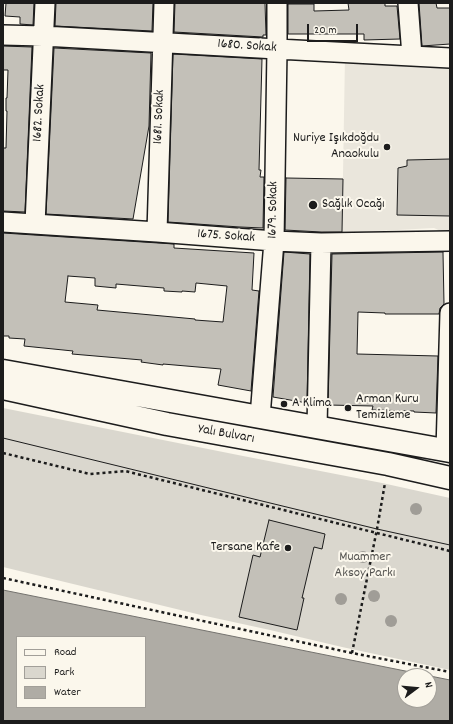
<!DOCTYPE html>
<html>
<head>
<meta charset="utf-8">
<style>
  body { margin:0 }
  #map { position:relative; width:453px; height:724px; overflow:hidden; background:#fbf7ec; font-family:Dekko,sans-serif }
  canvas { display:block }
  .frame { position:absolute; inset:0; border:4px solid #1c1c1c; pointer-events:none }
  .legend { position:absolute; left:16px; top:636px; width:130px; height:72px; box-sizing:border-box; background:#fbf7ec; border:1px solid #a29f99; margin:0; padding:5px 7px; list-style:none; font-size:12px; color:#1c1c1c }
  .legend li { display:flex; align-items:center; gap:8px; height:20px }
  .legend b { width:20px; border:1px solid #a29f99 }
  .north { position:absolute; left:397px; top:668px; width:40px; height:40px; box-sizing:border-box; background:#fbf7ec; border:1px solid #a29f99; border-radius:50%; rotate:74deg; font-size:11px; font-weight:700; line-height:16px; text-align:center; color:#1c1c1c }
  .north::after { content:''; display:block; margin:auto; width:14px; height:18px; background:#1c1c1c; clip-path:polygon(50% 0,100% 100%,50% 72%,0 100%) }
  .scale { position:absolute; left:307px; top:24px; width:51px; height:18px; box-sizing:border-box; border:2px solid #1c1c1c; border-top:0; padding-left:5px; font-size:12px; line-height:14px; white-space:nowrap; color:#1c1c1c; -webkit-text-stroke:3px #fbf7ec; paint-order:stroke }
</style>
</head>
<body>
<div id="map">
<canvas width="453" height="724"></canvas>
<div class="frame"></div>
<ul class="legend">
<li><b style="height:5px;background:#fbf7ec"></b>Road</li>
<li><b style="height:11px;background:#dad7ce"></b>Park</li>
<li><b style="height:11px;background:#afaca5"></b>Water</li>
</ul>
<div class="north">N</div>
<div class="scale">20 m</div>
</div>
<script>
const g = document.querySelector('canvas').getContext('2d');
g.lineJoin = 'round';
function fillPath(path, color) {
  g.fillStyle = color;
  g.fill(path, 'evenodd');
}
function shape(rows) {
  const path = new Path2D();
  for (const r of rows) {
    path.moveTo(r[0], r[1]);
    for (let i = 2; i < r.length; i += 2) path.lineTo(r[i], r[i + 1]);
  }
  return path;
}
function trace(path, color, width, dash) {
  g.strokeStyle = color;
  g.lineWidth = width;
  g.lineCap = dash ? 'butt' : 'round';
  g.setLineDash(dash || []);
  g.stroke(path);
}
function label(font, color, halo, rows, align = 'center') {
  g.font = font + ' Dekko,sans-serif';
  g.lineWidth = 4;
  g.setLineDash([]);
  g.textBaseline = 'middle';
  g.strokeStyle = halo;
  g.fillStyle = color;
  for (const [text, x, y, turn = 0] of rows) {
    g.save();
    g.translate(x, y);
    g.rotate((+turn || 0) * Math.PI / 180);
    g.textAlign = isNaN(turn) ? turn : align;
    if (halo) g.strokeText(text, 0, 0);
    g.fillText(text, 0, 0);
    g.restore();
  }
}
fillPath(shape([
  [345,56,450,66,450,234,445,233,434,228,342,233]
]), '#eae6dc');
fillPath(shape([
  [3,408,243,456,382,483,450,498,450,670,342,647,270,630,201,615,3,567]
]), '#dad7ce');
const water = shape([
  [3,590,450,680,450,721,3,721,3,590],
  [17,637,145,637,145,707,17,707,17,637],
  [405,676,429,676,429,700,405,700,405,676]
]);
fillPath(water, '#afaca5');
trace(water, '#74726e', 1);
const building = shape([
  [6,3,34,3,33,25,20,24,20,17,5,16,6,3],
  [56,3,153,3,152,31,55,26,56,3],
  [175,3,265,3,266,35,263,35,263,37,174,32,175,3],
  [348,3,385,3,385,6,397,6,400,39,364,40,364,34,288,34,288,4,314,4,314,11,349,10,348,3],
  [419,3,436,3,437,8,450,8,450,44,422,46,419,3],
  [3,46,32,47,25,212,3,211,3,148,6,148,7,111,6,111,6,98,7,98,8,70,3,70,3,46],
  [54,48,151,53,149,126,133,219,46,214,54,48],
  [173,54,262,59,259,170,261,170,260,177,264,177,263,228,240,227,168,222,173,54],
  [450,159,450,216,397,215,398,168,407,166,407,160,450,159],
  [286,178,343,179,342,232,321,232,285,230,286,178],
  [3,233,174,244,174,248,254,253,252,290,259,291,251,391,218,385,221,369,163,364,163,365,141,362,142,360,72,354,73,351,24,346,25,339,9,338,9,336,3,336,3,233],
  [68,276,95,278,95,286,116,288,116,284,164,288,164,291,182,292,182,291,195,292,196,283,227,286,223,322,195,320,195,319,97,310,98,305,65,302,68,276],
  [284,252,310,254,307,403,273,397,284,252],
  [443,252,444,304,440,308,439,314,385,314,385,313,358,312,357,354,438,356,436,413,414,412,414,411,372,410,373,406,328,405,332,254,443,252],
  [269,520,325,534,322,549,314,547,302,598,304,598,297,630,239,617,253,555,260,557,269,520]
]);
fillPath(building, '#c3c0b8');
trace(building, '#1c1c1c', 1);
const minor = shape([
  [408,3,412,56],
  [3,35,43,36,277,49,450,58],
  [3,222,157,232,274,241,321,243,450,241],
  [35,224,45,3],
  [157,232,164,3],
  [260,417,274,241,277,49,277,3],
  [317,427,321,243],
  [446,450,450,313]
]);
const major = shape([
  [3,371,450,451],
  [3,388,167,424,388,464,450,478]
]);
trace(minor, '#1c1c1c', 22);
trace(major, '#1c1c1c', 25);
trace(shape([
  [3,453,90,474,125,471,450,551],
  [3,578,352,653,450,672],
  [352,653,377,529,385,483]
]), '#1c1c1c', 2.5, [3, 3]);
trace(minor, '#fbf7ec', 19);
trace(major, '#fbf7ec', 22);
trace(shape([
  [3,438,377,529,450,545]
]), '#1c1c1c', 1);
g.fillStyle = '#a09d97';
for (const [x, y] of [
  [416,509],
  [363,557],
  [374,596],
  [341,599],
  [391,621]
]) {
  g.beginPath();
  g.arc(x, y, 6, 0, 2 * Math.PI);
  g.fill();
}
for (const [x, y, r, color] of [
  [387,147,4,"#1c1c1c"],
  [313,205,5,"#1c1c1c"],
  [284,404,4,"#1c1c1c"],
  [348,408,4,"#1c1c1c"],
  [288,548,4,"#1c1c1c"]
]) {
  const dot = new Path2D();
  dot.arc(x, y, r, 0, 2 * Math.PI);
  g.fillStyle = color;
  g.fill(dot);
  trace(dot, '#fbf7ec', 1.5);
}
label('14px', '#1c1c1c', '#fbf7ec', [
  ["1680. Sokak",247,47,4],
  ["1682. Sokak",40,113,-87],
  ["1681. Sokak",160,117,-88],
  ["1679. Sokak",274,210,-89],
  ["1675. Sokak",226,237,4],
  ["Yalı Bulvarı",226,435,10]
]);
label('14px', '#1c1c1c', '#fbf7ec', [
  ["Nuriye Işıkdoğdu",379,139,"right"],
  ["Anaokulu",379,155,"right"],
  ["Sağlık Ocağı",322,205],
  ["Arman Kuru",356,400],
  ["Temizleme",356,416],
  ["A Klima",292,404],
  ["Tersane Kafe",280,548,"right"]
], 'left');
label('14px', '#555451', '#fbf7ec', [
  ["Muammer",365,558],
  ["Aksoy Parkı",365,574]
]);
</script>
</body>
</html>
